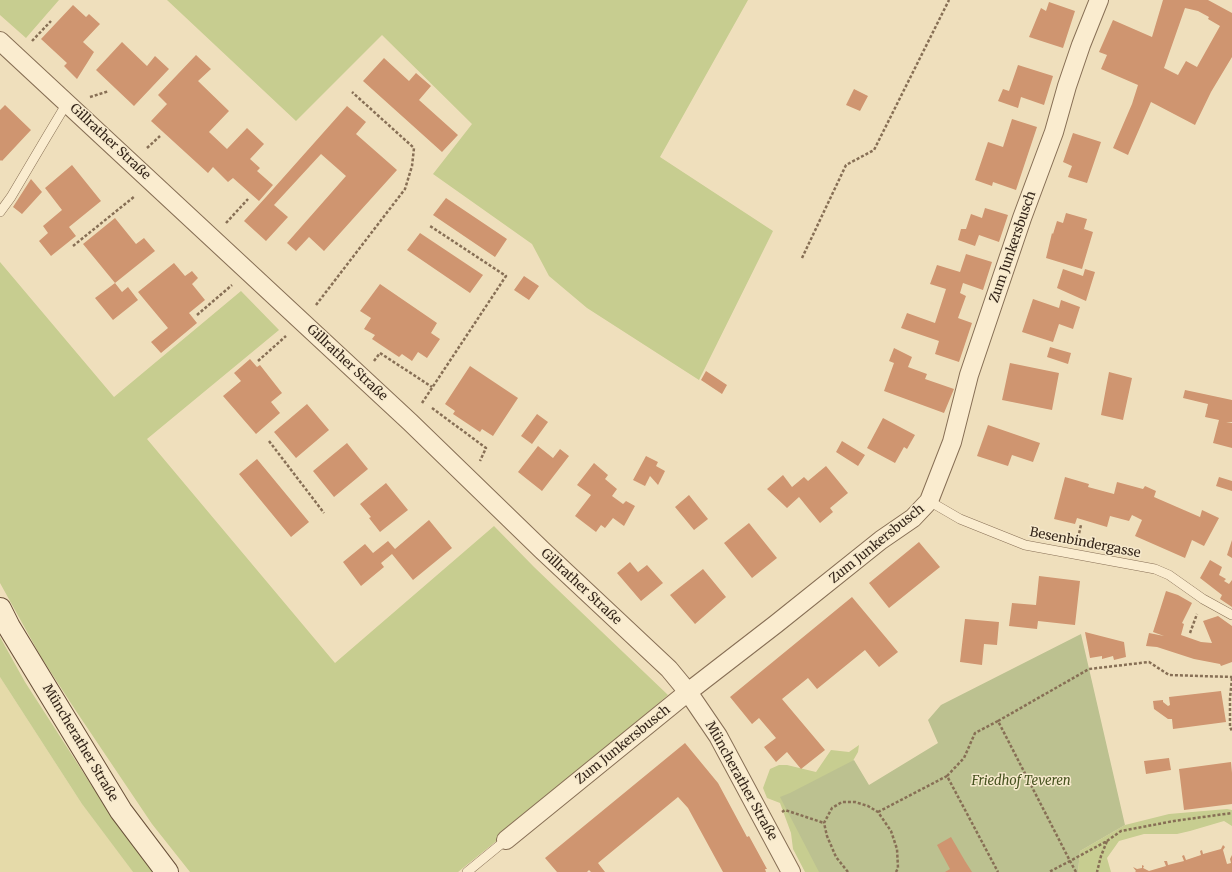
<!DOCTYPE html>
<html>
<head>
<meta charset="utf-8">
<style>
  body { margin:0 }
  canvas { display:block; background:#efdfbc }
</style>
</head>
<body>
<canvas width="1232" height="872"></canvas>
<script>
const g = document.querySelector('canvas').getContext('2d');
g.lineJoin = 'round';
function fillPath(path, color) {
  g.fillStyle = color;
  g.fill(path, 'evenodd');
}
function shape(rows) {
  const path = new Path2D();
  for (const r of rows) {
    path.moveTo(r[0], r[1]);
    for (let i = 2; i < r.length; i += 2) path.lineTo(r[i], r[i + 1]);
  }
  return path;
}
function trace(path, color, width, dash) {
  g.strokeStyle = color;
  g.lineWidth = width;
  g.lineCap = dash ? 'butt' : 'round';
  g.setLineDash(dash || []);
  g.stroke(path);
}
function label(font, color, halo, rows, align = 'center') {
  g.font = font + ' Merriweather,serif';
  g.lineWidth = 3;
  g.setLineDash([]);
  g.textBaseline = 'middle';
  g.strokeStyle = halo;
  g.fillStyle = color;
  for (const [text, x, y, turn = 0] of rows) {
    g.save();
    g.translate(x, y);
    g.rotate((+turn || 0) * Math.PI / 180);
    g.textAlign = isNaN(turn) ? turn : align;
    if (halo) g.strokeText(text, 0, 0);
    g.fillText(text, 0, 0);
    g.restore();
  }
}
fillPath(shape([
  [0,677,82,804,133,872,0,872]
]), '#e5daa9');
fillPath(shape([
  [0,0,59,0,26,38,0,15],
  [167,0,748,0,660,157,773,231,699,380,587,308,549,276,532,244,433,174,472,124,382,35,296,121],
  [0,262,114,397,241,291,279,330,147,439,335,663,494,526,534,567,668,695,520,822,458,872,190,872,152,824,76,711,41,657,0,583],
  [0,637,25,682,90,783,133,843,156,872,133,872,82,804,0,677],
  [859,745,858,752,850,766,837,872,805,872,793,849,791,833,780,803,767,798,763,788,770,769,779,765,787,765,816,772,831,750,849,752],
  [1227,809,1232,810,1232,826,1224,821,1190,831,1177,834,1144,834,1119,841,1107,858,1111,872,1078,872,1080,851,1125,825,1169,814]
]), '#c7cd90');
fillPath(shape([
  [1081,634,1125,825,1080,851,1078,872,819,872,780,797,790,793,854,760,869,785,938,743,928,720,941,705]
]), '#bcc190');
fillPath(shape([
  [1163,0,1208,0,1232,13,1232,57,1211,92,1195,125,1151,102,1128,155,1113,148,1132,104,1138,85,1101,69,1107,55,1099,52,1113,20,1152,37],
  [1185,8,1198,11,1209,17,1208,19,1220,26,1197,67,1186,61,1178,75,1164,68],
  [1049,2,1075,11,1063,48,1029,37,1041,8,1046,11],
  [73,5,86,17,89,14,100,24,83,42,94,52,77,79,64,66,67,63,41,39],
  [122,42,147,66,155,56,169,69,134,106,96,70],
  [196,55,211,69,198,81,229,111,209,132,227,149,247,128,264,144,250,159,260,168,257,171,273,185,259,201,233,178,228,182,213,167,208,173,151,121,167,104,158,95],
  [384,58,409,81,416,73,431,86,419,100,458,135,442,152,363,81],
  [1018,65,1053,76,1044,105,1021,97,1018,108,998,101,1003,89,1009,91],
  [854,89,868,96,860,111,846,105],
  [5,105,31,130,2,161,1,160,0,161,0,110],
  [347,106,366,122,356,134,397,170,324,251,309,237,296,251,287,243,346,176,321,154,274,205,288,217,266,241,244,221,266,197],
  [1012,119,1037,127,1016,190,993,182,992,186,975,180,988,142,1003,147],
  [1073,133,1101,142,1087,183,1068,177,1072,166,1063,162],
  [72,165,101,201,69,227,76,236,51,256,39,241,48,233,43,226,62,210,45,188],
  [31,179,42,192,22,214,13,207],
  [446,198,507,239,495,257,433,215],
  [985,208,1008,215,999,242,979,235,975,246,958,240,961,229,966,229,971,214,982,218],
  [1066,213,1087,219,1084,229,1093,232,1082,269,1046,258,1052,233,1053,234,1057,221,1063,223],
  [115,218,136,244,144,238,155,251,115,283,122,292,128,287,138,300,113,320,95,298,115,283,83,244],
  [420,233,483,275,470,293,407,250],
  [966,254,992,262,983,290,963,283,960,293,966,296,958,318,972,323,959,362,935,354,939,341,901,328,907,313,935,323,946,289,930,284,937,265,960,272],
  [174,263,185,276,192,271,198,278,192,284,205,300,189,313,197,323,161,353,151,342,168,328,138,292],
  [1063,269,1083,276,1085,269,1095,272,1086,301,1057,288],
  [524,276,539,286,529,300,514,290],
  [380,284,437,323,431,333,440,339,427,358,418,352,412,361,402,354,399,357,372,339,375,335,364,329,371,318,360,311],
  [1033,299,1059,308,1061,300,1080,307,1073,329,1059,324,1053,342,1022,332],
  [1050,347,1071,353,1068,364,1047,357],
  [894,348,912,357,908,367,927,374,925,379,954,389,944,413,884,391,894,363,889,361],
  [250,359,257,367,260,365,282,393,271,402,280,413,256,434,223,396,241,381,234,373],
  [1010,363,1059,373,1052,410,1002,400],
  [470,366,518,398,493,436,482,429,480,432,453,414,455,411,445,404],
  [706,371,727,385,722,394,701,380],
  [1109,372,1132,378,1123,420,1101,415],
  [1185,390,1232,400,1232,422,1226,422,1232,423,1232,448,1213,443,1219,420,1205,417,1208,404,1183,398],
  [307,404,329,430,296,458,274,432],
  [537,414,548,422,532,444,521,436],
  [883,418,915,435,907,449,904,447,895,463,867,448],
  [988,425,1040,443,1033,462,1012,455,1008,466,977,456],
  [842,441,865,455,858,466,836,452],
  [347,443,368,469,334,497,313,471],
  [538,446,553,458,560,449,569,456,542,491,518,472],
  [646,456,658,462,656,466,665,471,658,485,650,476,645,486,633,480],
  [257,459,309,522,291,537,239,474],
  [594,463,608,475,605,479,617,489,612,496,623,504,626,501,635,506,624,526,613,518,605,528,601,525,596,532,575,516,591,495,577,485],
  [826,466,848,493,830,508,833,512,820,523,799,497,787,508,767,489,783,475,792,487,804,477,808,481],
  [1065,477,1089,484,1088,487,1114,494,1117,482,1143,489,1145,486,1156,491,1154,497,1200,517,1202,510,1219,518,1204,546,1192,540,1185,558,1135,536,1142,520,1132,515,1129,521,1110,516,1107,527,1077,518,1075,524,1054,519],
  [1219,477,1232,481,1232,491,1216,486],
  [386,483,408,510,380,532,369,518,371,517,360,504],
  [689,495,708,519,694,530,675,507],
  [429,520,452,548,413,580,392,554,381,563,384,567,361,586,343,562,365,544,373,553,388,541,395,549],
  [749,523,777,558,752,578,724,543],
  [1232,540,1232,558,1227,555],
  [919,542,940,567,889,608,869,583],
  [1210,560,1222,567,1219,575,1226,579,1224,581,1229,584,1232,580,1232,607,1220,599,1222,595,1200,578],
  [630,562,638,572,647,565,663,583,641,601,617,573],
  [703,569,726,597,695,624,670,595],
  [1039,576,1080,581,1075,625,1038,621,1037,629,1009,626,1012,603,1036,605],
  [1166,591,1178,595,1192,603,1182,623,1184,624,1181,635,1201,642,1212,643,1203,621,1218,616,1232,626,1232,662,1221,666,1220,664,1194,659,1157,647,1146,646,1149,633,1164,636,1153,632],
  [852,597,898,652,879,667,865,650,817,689,808,678,782,699,825,750,801,769,787,752,776,762,764,747,776,738,759,718,752,724,730,697],
  [965,619,999,622,997,645,984,644,982,665,960,662],
  [1085,632,1124,642,1126,657,1114,660,1113,656,1102,659,1102,656,1090,658],
  [1221,691,1226,722,1173,729,1172,719,1168,719,1154,709,1153,701,1163,700,1163,702,1168,706,1170,705,1169,697],
  [685,743,718,783,747,837,749,836,767,869,765,869,766,872,723,872,688,808,678,797,598,863,605,872,591,872,589,870,587,872,557,872,545,858],
  [1169,758,1171,770,1146,774,1144,761],
  [1231,762,1232,773,1232,804,1184,810,1179,769],
  [951,837,965,861,972,872,945,872,950,869,937,845],
  [1223,845,1225,847,1223,850,1227,864,1231,863,1230,859,1232,855,1232,872,1135,872,1136,871,1133,867,1137,869,1142,868,1142,865,1144,866,1143,868,1149,871,1166,866,1164,861,1167,861,1168,865,1184,861,1182,856,1184,855,1186,860,1201,855,1200,851,1202,850,1203,854,1221,849]
]), '#cf9570');
const lane = shape([
  [0,212,11,197,46,138,67,103],
  [929,501,960,519,1025,545,1155,569,1169,575,1203,599,1232,615],
  [467,872,506,840]
]);
const street = shape([
  [0,41,410,422,542,550,669,669,688,692,718,736,791,872],
  [506,840,688,692,776,624,881,540,913,518,929,501,952,442,969,375,1022,218,1054,132,1067,86,1081,45,1099,0]
]);
const secondary = shape([
  [0,609,9,627,121,811,167,872]
]);
trace(lane, '#876f55', 10);
trace(street, '#876f55', 20);
trace(secondary, '#695039', 24);
trace(shape([
  [32,41,51,21],
  [90,97,109,91],
  [147,148,160,136],
  [226,223,248,199],
  [73,246,135,196],
  [802,258,846,165,874,150,949,0],
  [316,305,405,189,412,166,414,148,352,92],
  [197,315,232,285],
  [258,361,286,336],
  [374,361,380,353,432,387],
  [422,403,506,276,430,226],
  [432,408,486,448,480,461],
  [269,441,324,513],
  [1078,538,1081,525],
  [1190,633,1197,614],
  [1232,678,1230,698,1230,727,1232,731],
  [998,721,1089,669,1149,662,1169,675,1232,677],
  [947,776,964,758,975,733,998,721,1070,861,1049,872],
  [782,812,785,810,824,823],
  [878,812,947,776,998,872],
  [1107,841,1121,831,1174,821,1232,813],
  [848,872,836,857,827,836,824,823,832,808,842,802,855,802,868,806,878,812,891,831,897,849,898,868,896,872],
  [1076,872,1070,861,1107,841,1101,856,1097,872]
]), '#876f55', 2.5, [3, 2]);
trace(lane, '#faeccf', 9);
trace(street, '#faeccf', 18);
trace(secondary, '#faeccf', 22);
label('13px', '#36271b', '#f6e9cc', [
  ["Gillrather Straße",110,142,43],
  ["Zum Junkersbusch",1013,247,-71],
  ["Gillrather Straße",347,363,43],
  ["Besenbindergasse",1085,543,11],
  ["Zum Junkersbusch",877,544,-39],
  ["Gillrather Straße",581,587,43],
  ["Müncherather Straße",80,743,59],
  ["Zum Junkersbusch",623,745,-39],
  ["Müncherather Straße",741,781,61]
]);
label('italic 13px', '#475320', '#f6e9cc', [
  ["Friedhof Teveren",1021,781]
]);
</script>
</body>
</html>
